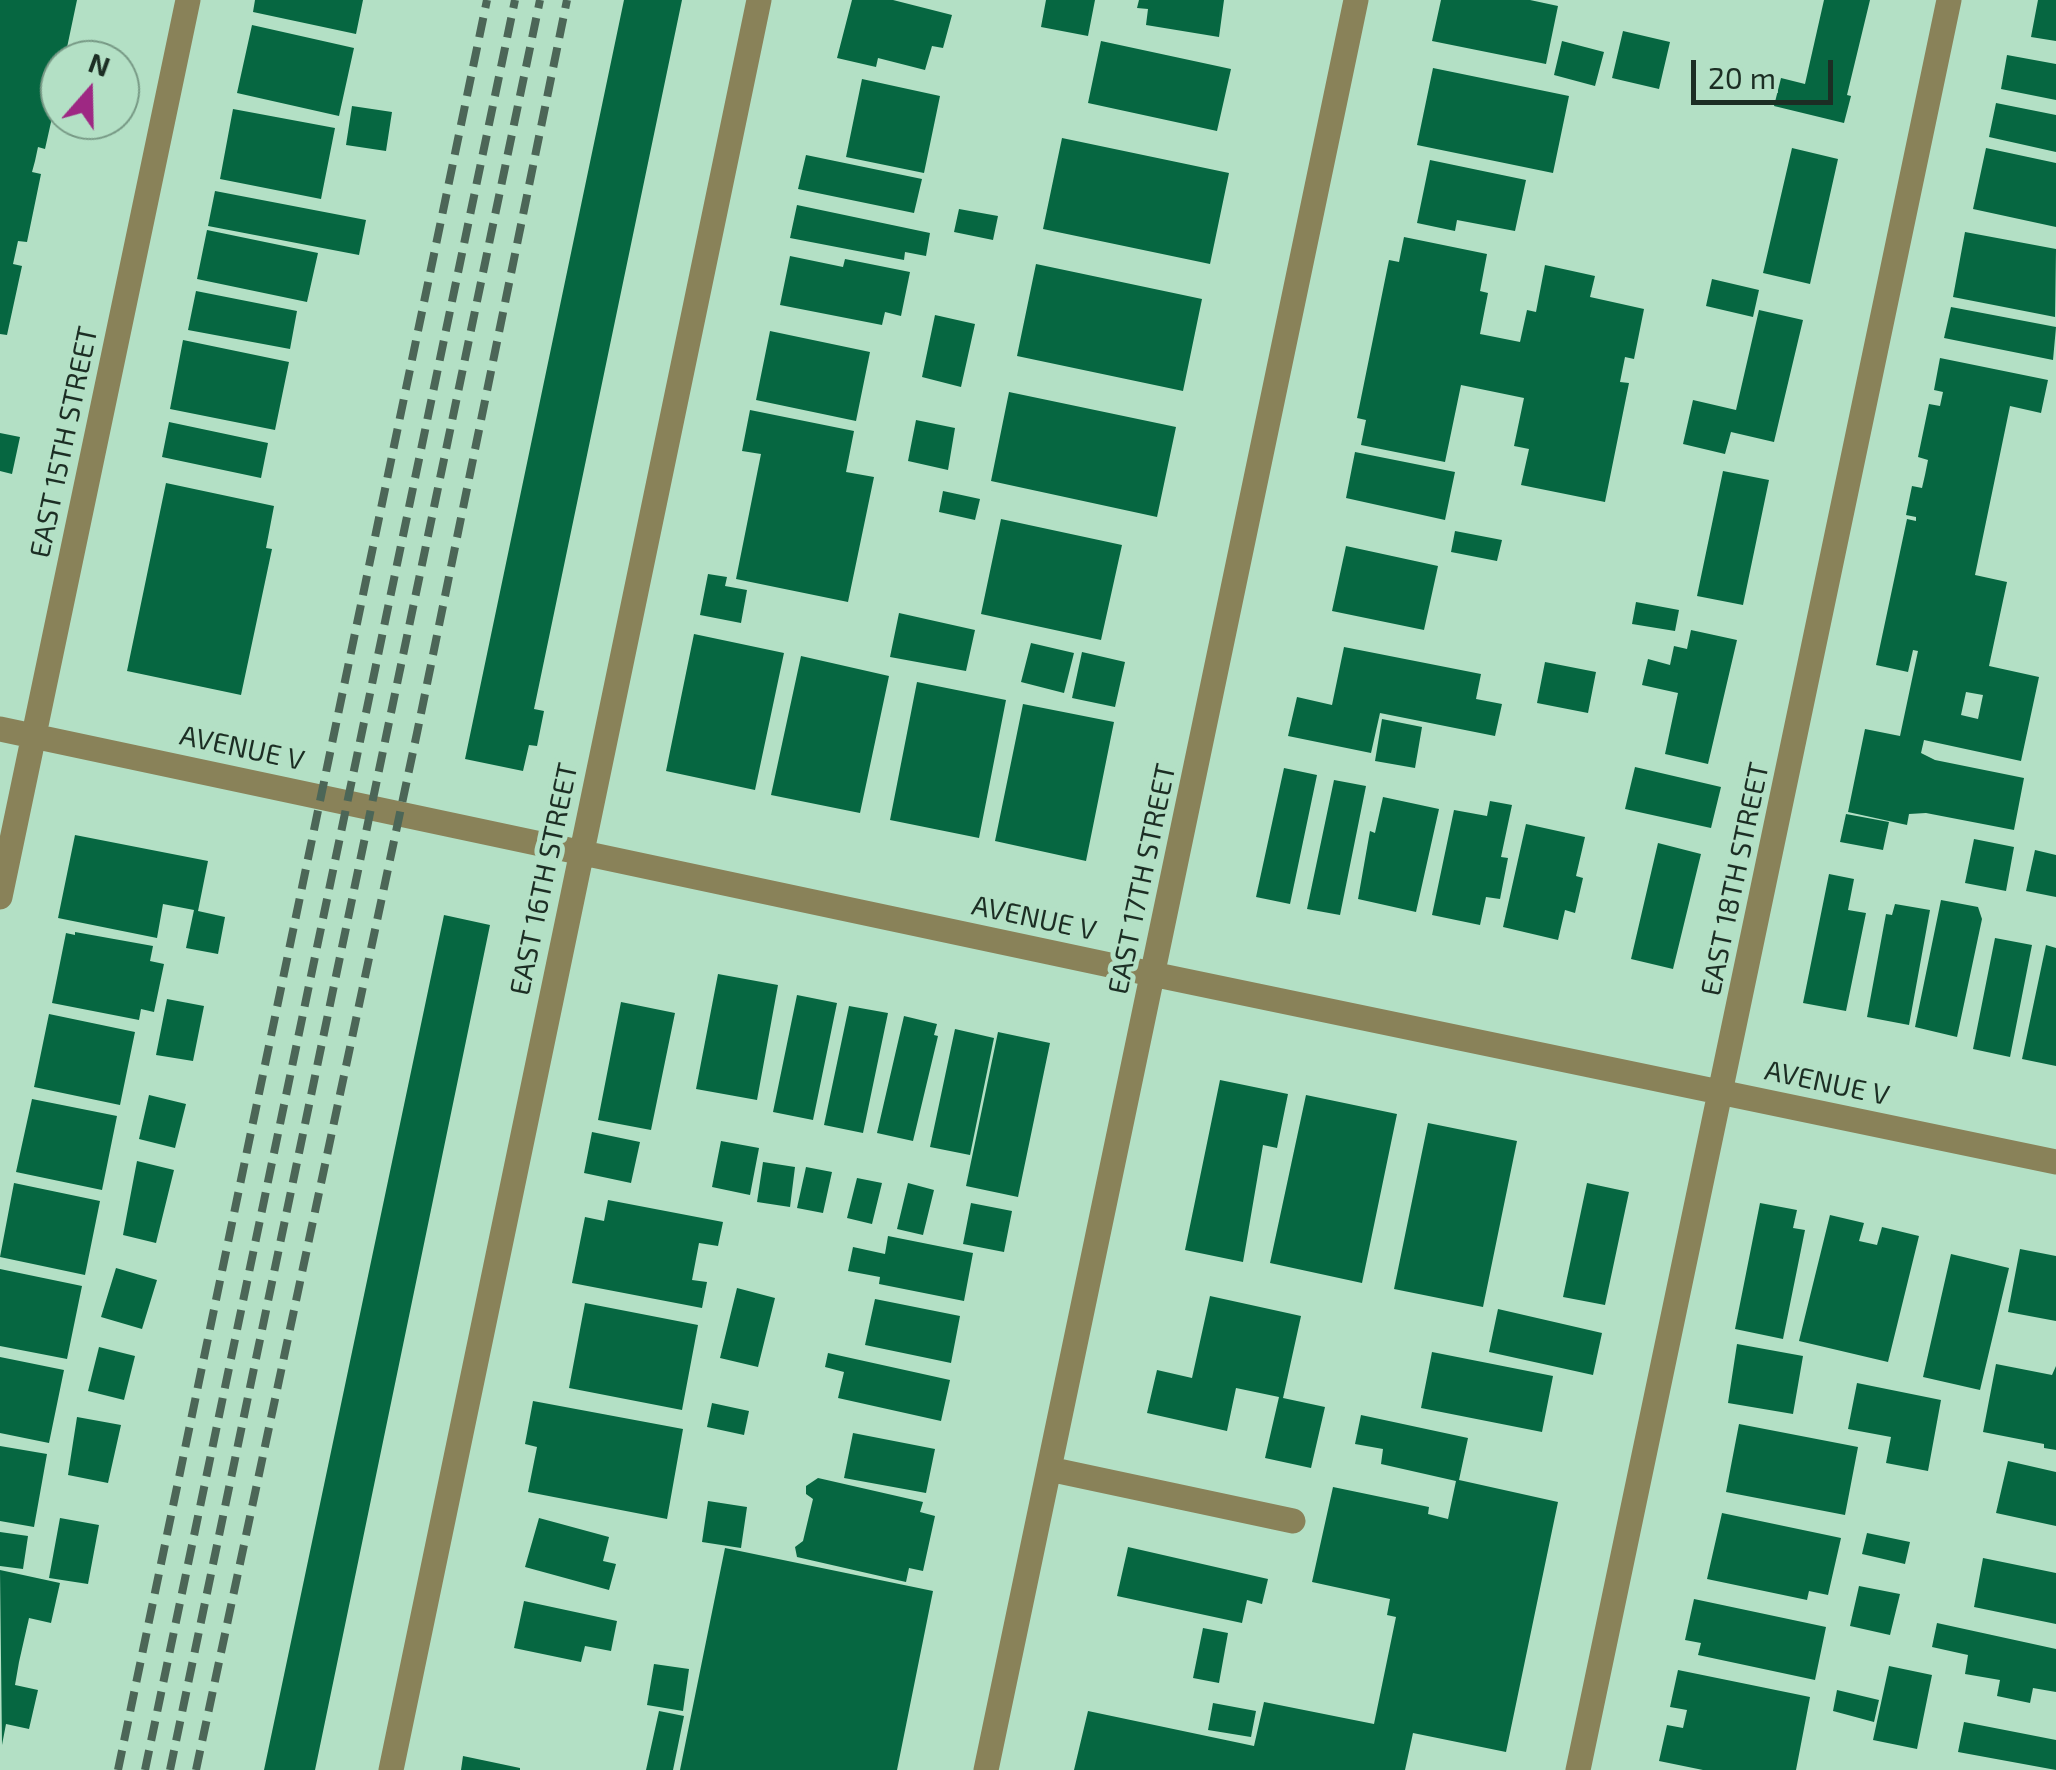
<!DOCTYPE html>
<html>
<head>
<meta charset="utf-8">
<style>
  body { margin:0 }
  #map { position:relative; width:2056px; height:1770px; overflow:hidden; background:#b3e0c5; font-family:"Exo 2",sans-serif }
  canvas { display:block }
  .north { position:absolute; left:40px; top:40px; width:100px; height:100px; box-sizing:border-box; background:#b3e0c5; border:2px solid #779985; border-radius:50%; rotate:20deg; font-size:28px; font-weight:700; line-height:40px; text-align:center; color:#1c2e24 }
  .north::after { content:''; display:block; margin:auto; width:35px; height:45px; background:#9e2883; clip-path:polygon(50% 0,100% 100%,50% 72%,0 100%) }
  .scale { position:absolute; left:1691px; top:60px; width:142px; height:45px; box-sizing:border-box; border:5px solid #1c2e24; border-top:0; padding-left:12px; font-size:30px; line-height:35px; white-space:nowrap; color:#1c2e24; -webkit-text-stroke:8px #b3e0c5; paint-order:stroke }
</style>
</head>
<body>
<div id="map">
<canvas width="2056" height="1770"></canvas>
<div class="north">N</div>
<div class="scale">20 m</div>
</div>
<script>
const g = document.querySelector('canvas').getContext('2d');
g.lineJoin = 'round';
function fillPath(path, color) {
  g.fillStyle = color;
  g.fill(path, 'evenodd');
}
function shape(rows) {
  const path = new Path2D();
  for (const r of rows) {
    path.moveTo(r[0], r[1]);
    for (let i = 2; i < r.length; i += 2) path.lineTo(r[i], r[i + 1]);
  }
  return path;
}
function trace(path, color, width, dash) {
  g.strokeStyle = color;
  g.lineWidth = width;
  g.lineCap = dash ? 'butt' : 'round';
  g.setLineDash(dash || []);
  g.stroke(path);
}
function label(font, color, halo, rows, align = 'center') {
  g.font = font + ' "Exo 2",sans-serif';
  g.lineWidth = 10;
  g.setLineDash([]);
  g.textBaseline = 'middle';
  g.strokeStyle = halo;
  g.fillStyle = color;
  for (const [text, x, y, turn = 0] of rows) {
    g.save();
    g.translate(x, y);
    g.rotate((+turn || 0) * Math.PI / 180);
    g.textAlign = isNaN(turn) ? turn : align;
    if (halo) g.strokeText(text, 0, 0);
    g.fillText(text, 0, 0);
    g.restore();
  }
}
fillPath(shape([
  [0,0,77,0,65,57,56,56,51,81,60,82,45,149,38,147,35,161,32,172,41,174,27,242,18,241,13,264,22,266,7,335,0,334],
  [255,0,363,0,356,34,253,12],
  [624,0,682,0,534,709,544,711,537,746,529,745,523,771,465,759],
  [852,0,893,0,952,15,943,48,932,46,925,70,878,58,876,67,837,58],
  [1046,0,1095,0,1088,36,1041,27],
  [1139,0,1224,0,1219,37,1146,25,1148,9,1137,8],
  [1441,0,1530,0,1558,6,1546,64,1432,41],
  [1824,0,1870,0,1847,95,1851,96,1844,123,1774,106,1781,78,1805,84],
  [2038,0,2056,0,2056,41,2031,37],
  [252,25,354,48,339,116,237,93],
  [1623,31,1670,42,1659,89,1612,78],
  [1101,41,1231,69,1217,131,1088,103],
  [1562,41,1604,52,1595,86,1554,75],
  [2007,55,2056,64,2056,100,2001,89],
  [1433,68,1569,96,1553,173,1417,145],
  [862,79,940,96,924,173,846,157],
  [1996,103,2056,115,2056,152,1989,137],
  [352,106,392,112,386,151,346,145],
  [233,109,335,128,321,199,220,179],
  [1062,138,1229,173,1210,264,1043,229],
  [1792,148,1838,159,1810,284,1763,273],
  [1986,148,2056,163,2056,227,1973,209],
  [806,155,922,179,914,213,798,189],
  [1430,160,1526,180,1515,231,1457,220,1455,231,1417,223],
  [215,191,366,220,359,255,208,226],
  [797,205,930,233,926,256,905,252,904,260,790,238],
  [959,209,998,216,993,240,954,232],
  [207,230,318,253,307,302,197,279],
  [1965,232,2056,249,2055,317,1953,297],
  [1404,237,1487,254,1480,291,1488,293,1480,334,1520,342,1527,310,1536,312,1545,265,1595,276,1590,297,1644,309,1634,359,1625,357,1620,382,1629,383,1605,502,1521,485,1529,449,1514,446,1524,398,1461,385,1445,462,1361,445,1366,420,1357,418,1389,260,1399,262],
  [790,256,843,267,845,259,910,272,901,316,885,312,882,325,780,305],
  [1036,264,1202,299,1183,391,1017,356],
  [1712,279,1759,290,1753,317,1706,306],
  [196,291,297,311,290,349,188,330],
  [1951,307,2056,327,2053,360,1944,338],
  [1759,310,1803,320,1774,442,1731,432,1725,454,1683,444,1693,400,1736,410],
  [935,315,975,324,961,387,922,377],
  [770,331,870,352,856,421,756,400],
  [183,340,289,362,275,430,170,409],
  [1940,358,2048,380,2041,413,2010,406,1975,575,2007,582,1989,666,2039,677,2021,761,1924,740,1921,753,1935,760,2024,778,2014,830,1926,813,1909,814,1907,825,1848,812,1865,729,1900,736,1918,651,1913,650,1908,672,1876,665,1907,519,1916,521,1916,517,1906,515,1912,486,1922,488,1925,475,1928,460,1918,457,1929,404,1940,406,1943,392,1934,390],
  [1966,692,1983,695,1978,719,1961,715],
  [1009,392,1176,427,1157,517,991,481],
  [750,410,854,431,846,472,874,477,848,602,736,579,761,454,742,451],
  [916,420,955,428,948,470,908,461],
  [169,422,268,443,261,478,162,457],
  [0,433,20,437,12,474,0,471],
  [1355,452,1455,472,1445,520,1346,498],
  [1723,471,1769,480,1743,605,1697,596],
  [166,483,274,506,266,548,272,549,241,695,127,671],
  [943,491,980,499,975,520,939,512],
  [1001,519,1122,545,1101,640,981,614],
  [1455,531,1502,540,1497,561,1451,552],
  [1346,546,1438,566,1424,630,1332,611],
  [708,574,727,577,725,586,747,590,741,623,700,615],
  [1636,602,1679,610,1675,631,1632,624],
  [899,613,975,630,966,671,890,657],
  [1691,630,1737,640,1708,764,1665,754,1678,693,1642,685,1648,659,1670,665,1674,646,1687,649],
  [694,634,784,653,755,790,666,771],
  [1031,643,1074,653,1064,693,1021,682],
  [1344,647,1481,674,1476,699,1502,704,1495,736,1380,713,1371,753,1288,736,1297,697,1332,705],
  [1082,652,1125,662,1115,707,1072,698],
  [801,656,889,676,860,813,771,795],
  [1545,662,1596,672,1588,713,1537,703],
  [917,682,1006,700,979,838,890,820],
  [1023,704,1114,722,1086,861,995,841],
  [1382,719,1422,727,1415,768,1375,761],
  [1635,767,1721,787,1711,828,1625,809],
  [1284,768,1317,775,1290,904,1256,897],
  [1334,780,1366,786,1340,915,1307,909],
  [1383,797,1439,809,1416,912,1358,899,1370,831,1375,833],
  [1490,801,1512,805,1501,857,1508,858,1500,899,1486,897,1480,925,1432,915,1454,810,1487,816],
  [1846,814,1889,822,1883,850,1840,842],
  [1526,824,1585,837,1576,876,1583,878,1575,913,1565,910,1558,940,1503,927],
  [75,835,208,861,198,911,225,917,218,954,186,948,194,910,163,904,157,938,58,918],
  [1974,839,2014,847,2006,891,1965,883],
  [1658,843,1701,854,1673,969,1631,959],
  [2035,850,2056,855,2056,897,2026,891],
  [1829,874,1854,879,1848,910,1866,913,1846,1011,1803,1003],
  [1941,900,1978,907,1982,919,1957,1037,1915,1027],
  [1895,904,1930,910,1909,1025,1867,1017,1886,914,1892,915],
  [444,915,490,925,315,1770,264,1770],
  [75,932,153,946,150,961,164,964,154,1012,141,1009,139,1020,52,1003,66,933,75,935],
  [1995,938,2032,945,2010,1057,1973,1049],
  [2046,945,2056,948,2056,1066,2022,1059],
  [718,974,778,985,757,1100,696,1089],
  [797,995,837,1003,813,1120,773,1112],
  [167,999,204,1006,193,1061,156,1055],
  [621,1002,675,1013,651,1130,598,1120],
  [849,1006,888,1013,863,1133,824,1125],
  [49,1014,135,1032,120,1105,34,1087],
  [904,1016,937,1024,934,1035,938,1036,913,1141,877,1133],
  [955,1029,994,1038,970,1155,930,1147],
  [998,1032,1050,1043,1018,1197,966,1186],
  [1220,1080,1288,1094,1277,1148,1263,1145,1243,1262,1185,1250],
  [149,1095,186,1104,175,1148,139,1139],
  [1306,1095,1397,1114,1362,1283,1270,1263],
  [32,1099,117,1116,102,1190,16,1172],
  [1428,1123,1517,1141,1483,1307,1394,1289],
  [592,1132,640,1142,631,1183,584,1173],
  [721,1141,759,1148,750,1195,712,1187],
  [137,1161,174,1170,156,1243,123,1235],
  [763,1162,795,1167,790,1207,757,1202],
  [806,1167,832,1172,823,1213,797,1208],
  [857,1178,882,1183,872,1224,847,1218],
  [14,1183,100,1201,85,1275,0,1257],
  [908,1183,934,1190,923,1235,897,1229],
  [1587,1183,1629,1192,1605,1305,1563,1297],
  [608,1200,723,1222,718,1246,699,1243,692,1280,707,1282,702,1308,572,1283,585,1217,604,1221],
  [971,1203,1012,1211,1004,1252,963,1244],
  [1760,1203,1797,1210,1793,1228,1805,1230,1783,1339,1735,1329],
  [1830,1215,1864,1223,1859,1241,1877,1245,1882,1227,1919,1236,1888,1362,1799,1341],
  [888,1236,973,1253,964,1301,879,1284,880,1277,848,1271,853,1247,885,1254],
  [2020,1249,2056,1256,2056,1321,2008,1312],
  [1951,1254,2009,1268,1980,1390,1923,1377],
  [116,1268,157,1280,142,1329,101,1317],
  [0,1269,82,1286,67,1359,0,1346],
  [737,1288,775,1298,758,1367,720,1358],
  [1210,1296,1301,1316,1283,1398,1325,1407,1311,1468,1265,1458,1279,1397,1236,1388,1227,1431,1147,1413,1157,1370,1192,1378],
  [875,1299,960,1316,951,1363,865,1345],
  [585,1303,698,1325,682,1410,569,1388],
  [1498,1309,1602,1333,1593,1375,1489,1352],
  [1737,1344,1803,1356,1793,1414,1728,1403],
  [99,1347,135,1356,124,1400,88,1391],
  [1432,1352,1553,1376,1542,1432,1421,1408],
  [828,1353,950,1380,941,1421,838,1398,844,1372,825,1367],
  [0,1357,64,1370,49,1443,0,1433],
  [1996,1364,2052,1375,2056,1366,2056,1450,2044,1448,2044,1444,1983,1432],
  [1857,1383,1941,1400,1928,1471,1886,1463,1891,1437,1848,1429],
  [533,1401,683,1429,667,1519,528,1492,537,1447,525,1444],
  [712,1403,749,1411,744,1435,707,1427],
  [1361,1415,1468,1438,1459,1480,1558,1502,1506,1752,1413,1733,1405,1770,1074,1770,1088,1711,1254,1746,1264,1702,1374,1724,1396,1617,1387,1615,1390,1599,1312,1582,1333,1487,1429,1507,1428,1514,1448,1519,1456,1481,1381,1464,1383,1449,1355,1444],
  [77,1417,121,1425,108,1483,68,1475],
  [1739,1424,1858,1447,1845,1515,1726,1492],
  [853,1433,935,1449,926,1493,844,1478],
  [0,1446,47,1454,34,1527,0,1521],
  [2008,1461,2056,1472,2056,1526,1996,1513],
  [818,1478,923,1502,920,1512,935,1516,923,1571,909,1568,906,1582,797,1557,795,1547,803,1541,813,1499,806,1494,806,1486],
  [708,1501,747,1507,741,1548,702,1542],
  [1722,1513,1841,1538,1828,1595,1809,1591,1807,1600,1707,1579],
  [60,1518,99,1525,88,1584,49,1578],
  [539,1518,609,1537,603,1561,616,1564,609,1590,525,1567],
  [0,1532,28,1536,23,1569,0,1566],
  [1867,1533,1910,1542,1905,1564,1862,1554],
  [1128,1547,1268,1579,1262,1604,1247,1600,1242,1623,1117,1596],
  [725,1548,933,1591,897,1770,680,1770],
  [1983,1558,2056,1573,2056,1624,1974,1607],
  [0,1570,60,1583,51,1623,29,1618,19,1662,15,1685,38,1690,29,1729,6,1724,2,1745],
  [1859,1586,1900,1594,1890,1635,1850,1626],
  [1694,1599,1826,1627,1815,1680,1698,1655,1701,1643,1685,1640],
  [524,1601,617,1621,611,1651,585,1646,581,1662,514,1648],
  [1937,1623,2056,1649,2056,1692,2033,1688,2030,1703,1997,1696,2000,1680,1965,1674,1968,1655,1932,1647],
  [1203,1628,1228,1633,1219,1683,1193,1678],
  [654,1664,689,1669,683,1711,647,1705],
  [1889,1666,1932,1675,1917,1749,1873,1740],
  [1678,1670,1810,1697,1796,1770,1703,1770,1659,1761,1667,1725,1683,1728,1687,1710,1670,1707],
  [1837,1690,1879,1700,1874,1722,1833,1711],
  [1213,1703,1256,1711,1251,1737,1208,1730],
  [659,1711,684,1716,673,1770,646,1770],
  [1964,1722,2056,1740,2056,1770,1958,1752],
  [463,1756,520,1768,520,1770,461,1770]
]), '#066741');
trace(shape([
  [0,729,1152,974,2056,1162],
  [0,897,188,0],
  [1049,1469,1293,1521],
  [391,1770,759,0],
  [986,1770,1356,0],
  [1578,1770,1949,0]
]), '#898259', 25);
trace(shape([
  [118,1770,487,0],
  [145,1770,515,0],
  [170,1770,540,0],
  [196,1770,417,733,567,0]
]), '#4c6657', 8, [20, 10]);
label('28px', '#1c2e24', '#b3e0c5', [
  ["EAST 15TH STREET",64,442,-78],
  ["AVENUE V",242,748,12],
  ["EAST 16TH STREET",544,879,-78],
  ["EAST 17TH STREET",1142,879,-78],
  ["EAST 18TH STREET",1735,879,-78],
  ["AVENUE V",1034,918,12],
  ["AVENUE V",1827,1083,12]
]);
</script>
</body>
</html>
